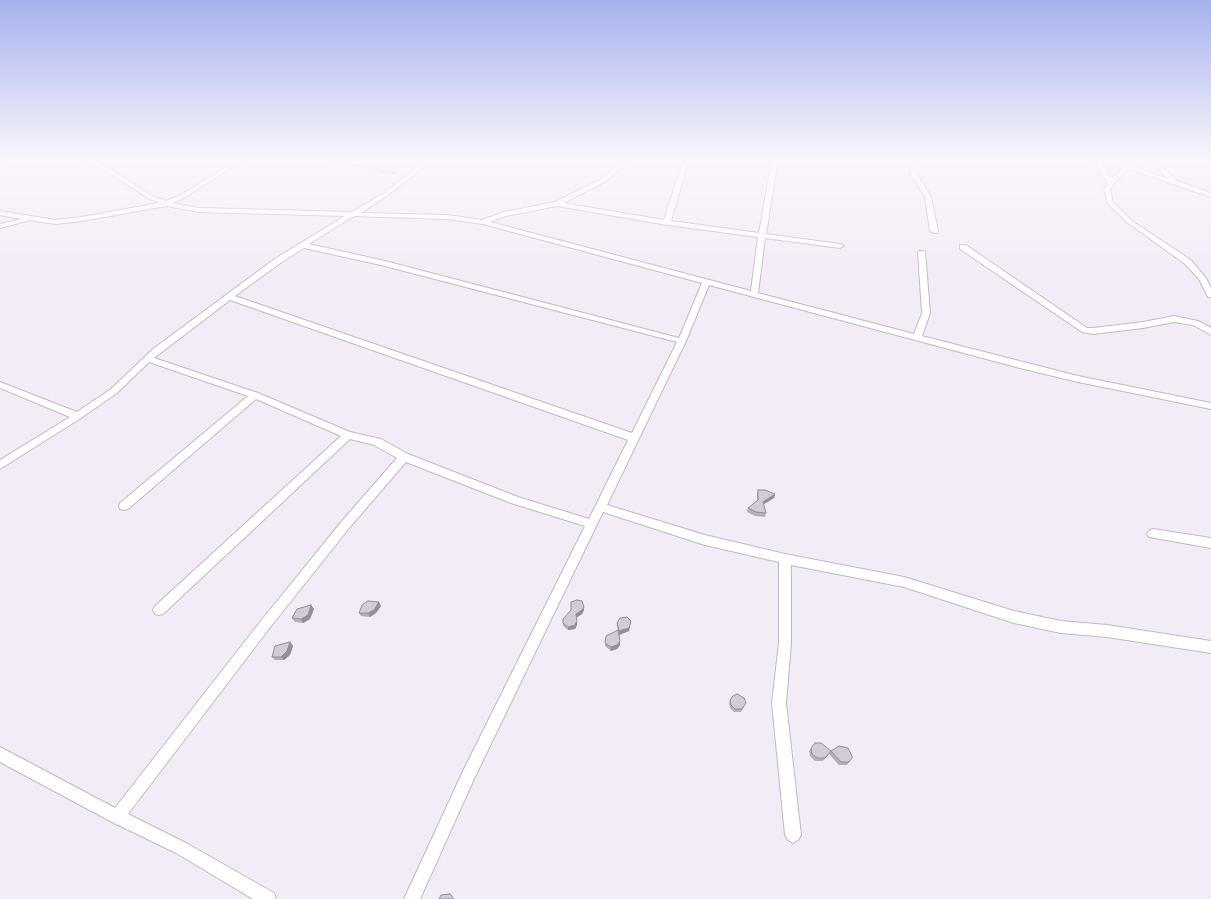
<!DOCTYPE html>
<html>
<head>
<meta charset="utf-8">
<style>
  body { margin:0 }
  canvas { display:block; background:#f3ebf6 }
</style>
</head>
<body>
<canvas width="1211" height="899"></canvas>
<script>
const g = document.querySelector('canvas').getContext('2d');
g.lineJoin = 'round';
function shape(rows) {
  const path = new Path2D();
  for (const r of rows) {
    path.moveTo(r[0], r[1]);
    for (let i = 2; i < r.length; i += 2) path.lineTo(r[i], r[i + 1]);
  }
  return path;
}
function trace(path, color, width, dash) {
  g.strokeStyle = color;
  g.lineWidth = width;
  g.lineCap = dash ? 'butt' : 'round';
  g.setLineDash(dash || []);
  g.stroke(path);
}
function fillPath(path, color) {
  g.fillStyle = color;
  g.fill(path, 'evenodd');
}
const street = shape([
  [0,160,8,160,0,165,0,160],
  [84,160,92,160,107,167,152,196,166,201,181,195,237,160,244,160,185,197,173,203,199,208,352,212,384,193,426,160,433,160,388,195,361,213,447,215,482,220,504,212,555,202,602,179,623,160,630,160,606,181,564,203,664,220,683,160,689,160,671,221,759,233,772,160,778,160,766,234,840,244,844,246,840,248,765,238,758,293,914,334,922,313,918,253,919,251,925,251,930,313,922,336,1078,376,1211,403,1211,409,1078,382,1020,368,709,285,686,341,607,505,705,535,785,554,904,577,1014,611,1061,621,1107,625,1211,641,1211,653,1107,637,1061,633,1014,623,904,587,791,565,791,643,786,703,801,835,798,840,793,843,788,840,785,835,772,703,779,643,779,562,705,545,603,512,474,779,420,899,404,899,464,769,585,526,511,503,406,462,350,527,268,630,128,814,186,843,274,893,276,899,253,899,176,853,112,822,0,762,0,747,115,808,260,622,342,521,397,458,374,445,350,439,163,614,159,615,155,614,153,610,155,606,341,436,256,399,128,509,124,510,120,509,119,506,120,503,248,396,149,362,117,393,81,418,0,469,0,460,70,417,0,388,0,382,77,412,111,389,153,349,276,258,345,216,199,212,166,206,82,221,55,224,28,220,27,221,0,228,0,224,22,219,0,215,0,211,55,220,82,217,159,203,148,198,103,169,84,160],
  [557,206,667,225,758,237,751,291,490,222,506,216,557,206],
  [354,216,447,219,483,224,702,283,679,338,385,261,309,244,354,216],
  [304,248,381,265,677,342,632,433,235,296,282,262,304,248],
  [230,300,628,440,589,519,518,497,408,454,381,439,350,432,258,393,154,358,230,300],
  [911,160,917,160,916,172,931,197,938,231,937,233,934,233,930,231,925,197,910,172,911,160],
  [1086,160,1099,160,1127,165,1136,160,1144,160,1133,167,1167,178,1149,160,1156,160,1177,181,1211,193,1211,197,1129,169,1114,183,1110,190,1113,202,1132,221,1191,260,1206,278,1211,288,1211,297,1208,297,1199,279,1185,264,1128,223,1108,204,1104,190,1108,182,1094,163,1086,160],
  [1101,164,1123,168,1112,178,1101,164],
  [960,245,966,245,1087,328,1093,328,1143,322,1174,316,1198,321,1211,328,1211,335,1193,325,1174,322,1143,328,1093,334,1082,332,960,249,960,245],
  [1153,529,1211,538,1211,548,1149,537,1147,534,1149,531,1153,529]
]);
trace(street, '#c0b9c3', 2);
trace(shape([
  [330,160,398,174]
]), '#8e8990', 1.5, [1.5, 1.5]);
fillPath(street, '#fff');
fillPath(shape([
  [758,490,775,494,774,498,763,504,766,513,765,517,755,516,747,512,748,508,757,501,757,494],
  [311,605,314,609,310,619,303,623,295,622,292,618],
  [381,606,376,613,370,617,361,616,359,613],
  [584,610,582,614,577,617,577,625,575,629,568,630,563,626,563,619],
  [631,621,629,631,619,635,620,645,617,649,611,651,605,646,605,643,618,630,617,623],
  [290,642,293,646,290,655,284,660,275,660,272,657],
  [730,700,746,703,741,712,734,712,730,708,729,703],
  [815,743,831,751,852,758,847,765,839,765,829,754,823,761,815,761,810,756,809,751]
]), '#b5afb8');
fillPath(shape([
  [775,494,774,498,761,506,763,502],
  [379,602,381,606,376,613,370,617,368,613],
  [311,605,314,609,310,619,303,623,301,619],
  [584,607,584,610,582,614,576,618,576,614],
  [577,621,577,625,575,629,568,630,568,627],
  [631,621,629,631,619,635,619,631],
  [620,641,620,645,617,649,611,651,611,647],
  [290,642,293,646,290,655,284,660,281,657]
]), '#948e96');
const building = shape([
  [758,490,765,490,775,494,763,502,766,513,756,512,748,508,758,500,758,490],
  [577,600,582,601,584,607,582,610,576,614,577,621,575,625,568,627,563,623,563,619,571,610,571,602,577,600],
  [368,601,379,602,374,610,368,613,359,613,362,605,368,601],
  [311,605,308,615,301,619,292,618,297,609,311,605],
  [627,617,631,621,629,628,619,631,617,623,620,618,627,617],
  [618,630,620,641,617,645,611,647,605,643,606,636,618,630],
  [290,642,287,651,281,657,272,657,275,646,290,642],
  [737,694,744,698,746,703,742,709,735,709,731,705,730,700,733,696,737,694],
  [815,743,821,743,831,751,825,758,817,758,812,754,811,748,815,743],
  [839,746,848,748,852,756,852,758,849,762,841,762,831,751,839,746],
  [450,894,454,899,439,899,441,895,450,894]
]);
fillPath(building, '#d3cbd6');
trace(building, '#948e96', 1);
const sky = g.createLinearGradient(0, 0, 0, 286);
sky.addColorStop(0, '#a5b1ee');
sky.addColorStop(0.56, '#faf6fb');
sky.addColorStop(1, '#faf6fb00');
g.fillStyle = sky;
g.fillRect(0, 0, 1211, 286);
</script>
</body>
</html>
